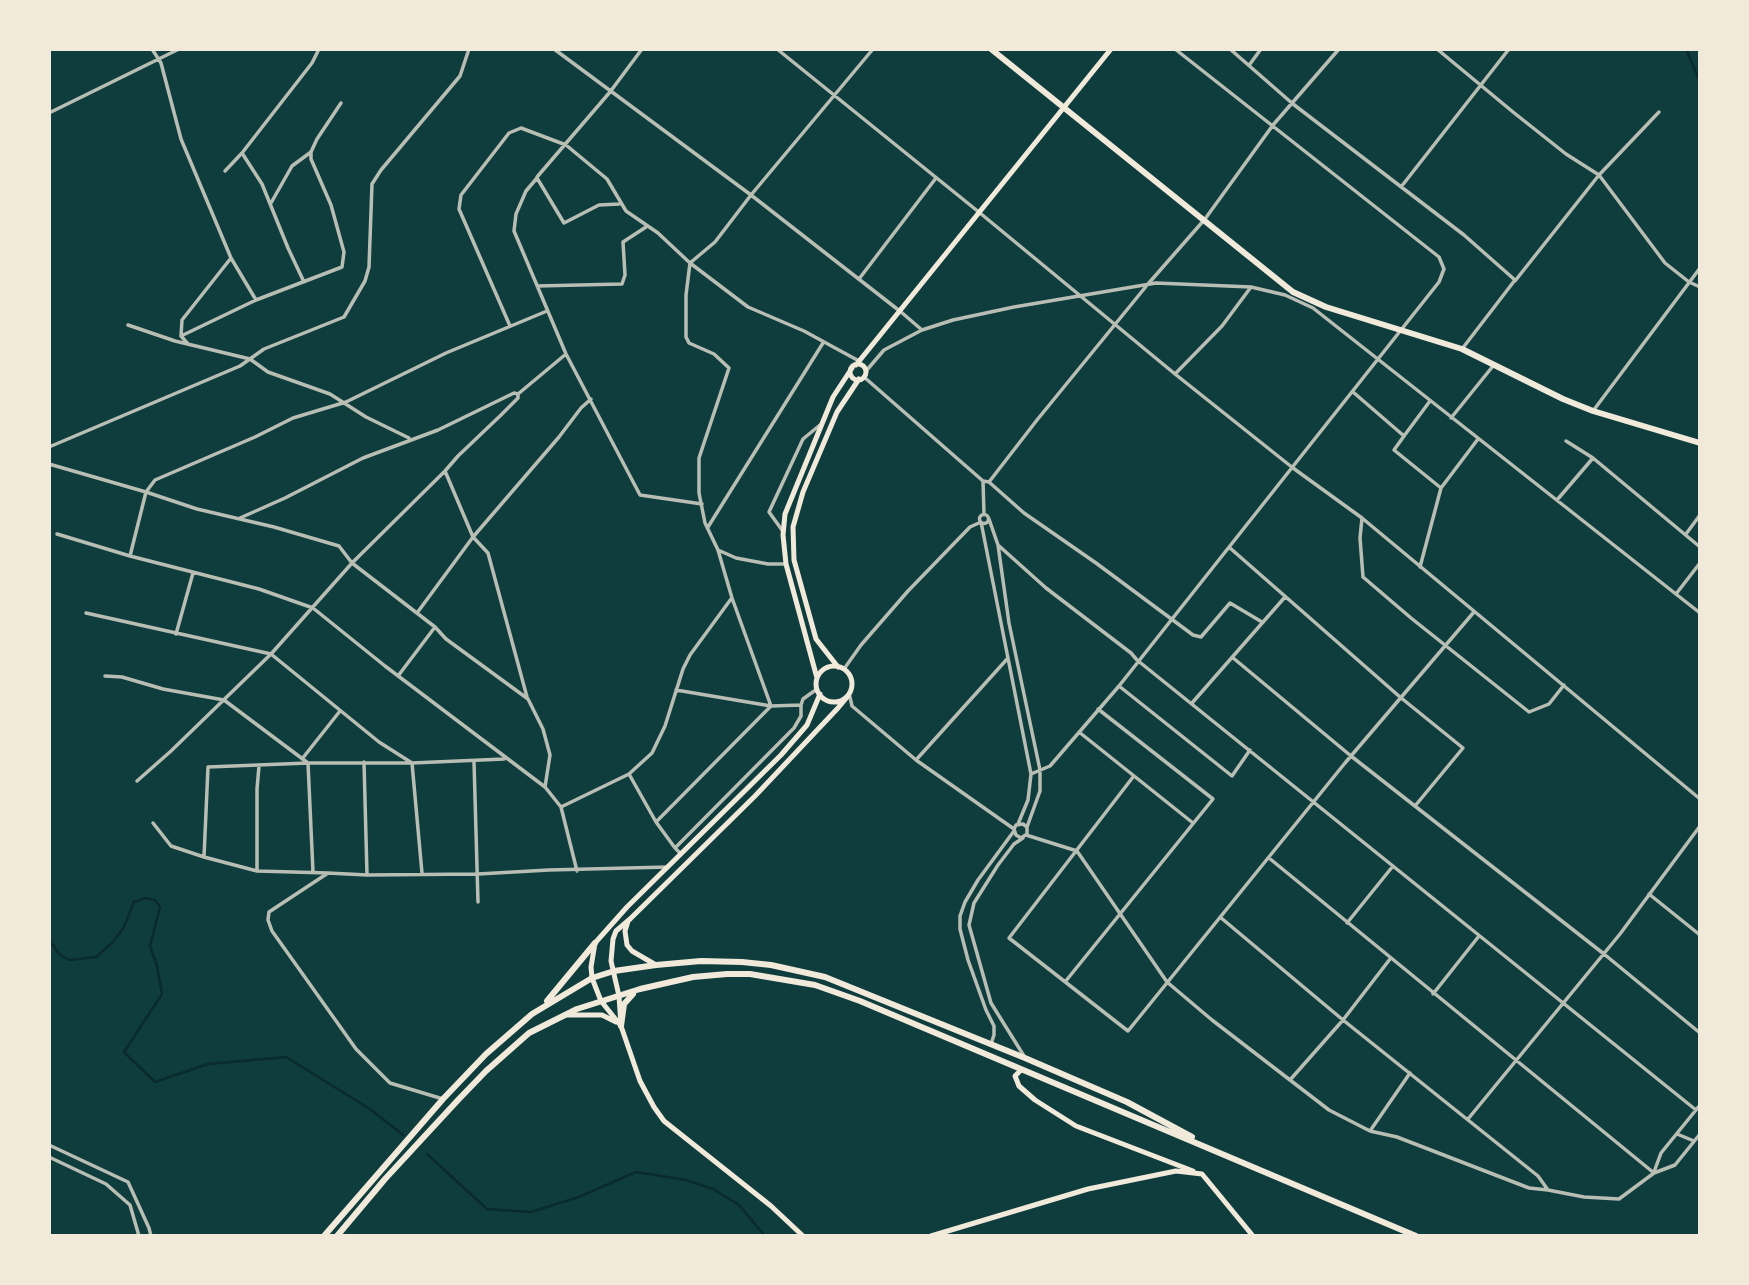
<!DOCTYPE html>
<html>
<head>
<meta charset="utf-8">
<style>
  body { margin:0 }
  #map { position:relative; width:1749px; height:1285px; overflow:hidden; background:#0f3d3e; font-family:"Archivo Narrow",sans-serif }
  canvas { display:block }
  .frame { position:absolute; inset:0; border:51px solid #f1e9da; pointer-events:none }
</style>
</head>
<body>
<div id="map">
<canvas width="1749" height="1285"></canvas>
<div class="frame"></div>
</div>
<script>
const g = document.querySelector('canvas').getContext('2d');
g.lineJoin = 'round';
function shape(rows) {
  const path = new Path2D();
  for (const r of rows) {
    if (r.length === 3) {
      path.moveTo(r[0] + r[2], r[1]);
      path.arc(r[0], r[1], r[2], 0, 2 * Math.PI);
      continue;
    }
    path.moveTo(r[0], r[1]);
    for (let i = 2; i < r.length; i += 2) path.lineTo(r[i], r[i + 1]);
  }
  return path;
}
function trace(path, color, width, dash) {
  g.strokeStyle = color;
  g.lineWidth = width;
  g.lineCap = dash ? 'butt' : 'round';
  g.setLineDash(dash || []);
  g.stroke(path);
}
trace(shape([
  [1686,49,1700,82],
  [49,939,59,954,69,960,96,957,113,942,124,927,134,902,145,898,155,900,160,907,150,946,157,966,162,994,124,1052,155,1082,208,1064,286,1057,370,1109,403,1135],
  [427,1154,487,1209,531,1212,579,1197,636,1172,686,1180,713,1189,739,1205,765,1236]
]), '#0a2a2b', 2.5);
trace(shape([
  [152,49,161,63,181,139,231,258,256,300],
  [554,49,751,195,901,312,922,330],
  [777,49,980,213,1175,374,1293,468,1362,518,1700,799],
  [1230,49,1293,104,1464,235,1515,280,1462,349],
  [1437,49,1513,112,1566,154,1599,175,1665,263,1689,282,1700,287],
  [1250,64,1261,49],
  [49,113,179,49],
  [242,153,312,63,319,49],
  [225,171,242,153,262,184,288,248,304,282],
  [537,177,610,92,642,49],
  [1401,187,1509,49],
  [271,203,292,166,311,152],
  [619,204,599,205,564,223,537,178,526,191,516,214,514,231,566,354,640,495,702,504],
  [859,279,936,178],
  [1515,281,1599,175,1659,112],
  [537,286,622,284,625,275,623,242,646,227],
  [547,311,446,353,346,402,293,418,255,437,155,480,146,492,130,556,259,589,313,608,385,666,545,787,561,807,577,871],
  [128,325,175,341,250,359,268,372,330,394,366,417,409,438],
  [510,326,459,209,461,195,509,133,521,128,566,145,607,179,626,211,658,233,690,263,748,307,804,331,859,361],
  [181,336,256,300,342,267,344,252,331,205,311,159,311,152,317,139,341,103],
  [188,344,181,336,182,320,231,258],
  [866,371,884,350,922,330,953,320,1014,307,1156,283,1251,287,1285,295,1313,308,1700,613],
  [1175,374,1222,326,1251,287],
  [864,377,983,481,984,514],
  [1353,392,1404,436,1394,450,1441,488],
  [518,394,566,354],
  [1593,411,1700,268],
  [1451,418,1493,366],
  [1404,436,1430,401],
  [1566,441,1593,458,1700,547],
  [49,447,240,366,264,349,344,317,365,281,369,267,372,184,381,170,460,76,469,49],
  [49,464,146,492,197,509,274,527,339,546,352,563,435,627,446,639,528,699,543,729,550,755,545,787],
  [445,471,473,537,488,553,527,697],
  [983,481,989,482,1037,420,1148,284,1205,219,1273,125,1339,49],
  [989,482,1024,513,1096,563,1193,635,1201,637,1230,603,1262,622],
  [1557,500,1593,458],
  [984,519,4.5],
  [1362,518,1360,538,1363,577,1411,618,1529,712,1549,704,1564,685],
  [989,519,998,545,1009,623,1040,770,1040,791,1027,827,1027,834,1021,838,1016,835,1014,829,1016,825,1023,824,1027,827],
  [708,527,823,343],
  [782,530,769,512,803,439,820,425],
  [57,534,130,556],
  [1686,534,1700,515],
  [998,545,1046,588,1131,653,1137,660,1696,1110],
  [1230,548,1400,697,1463,748,1415,806],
  [785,564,768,564,736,558,718,550,705,523,699,493,699,458,729,368,714,354,689,343,686,337,686,295,690,263,715,242,751,195,873,49],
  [1420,567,1441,488,1478,439],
  [1676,594,1700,563],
  [86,613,271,654,379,742,412,763,422,873],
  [417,613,473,537,559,437,581,408,591,399],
  [176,634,193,573],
  [1232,657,1351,756,1604,954,1700,1033],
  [844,669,861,645,908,591,970,527,981,522,1031,774,1028,800,1018,824],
  [105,676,122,677,163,689,224,700,308,763,412,763,504,759],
  [398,676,435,627],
  [1119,686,1232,776,1250,750],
  [676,690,771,706,801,705],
  [849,693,852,706,916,760,1014,829],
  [1192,703,1285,597],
  [1079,732,1193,823],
  [302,759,340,711],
  [916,760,1008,658],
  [364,762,367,875],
  [474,762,478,902],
  [629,774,656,822,675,848],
  [1031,774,1050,766,1119,686,1439,282,1444,269,1439,257,1175,49],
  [1133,777,1009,938,1128,1031,1345,763,1474,612],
  [137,781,171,751,271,654,352,563,445,471,458,456,501,415,518,398,518,394,514,393,438,430,363,458,285,498,240,518],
  [561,807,629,774,652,753,665,726,683,669,690,655,731,599],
  [656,822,771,706,732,598,718,550],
  [153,823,171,846,204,857,257,871,328,873],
  [1026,835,1077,851,1167,982,1212,1020,1329,1110,1370,1131,1397,1137,1529,1188,1548,1190],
  [1023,838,1014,844,998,865,974,903,969,925,991,1003,1024,1056],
  [681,854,675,848,794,728,801,716,801,705,803,699,817,689],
  [204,857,208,767,308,763,313,872],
  [1269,858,1654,1173],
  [257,871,257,789,259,766],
  [1649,894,1700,935],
  [1220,917,1343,1020,1538,1176,1548,1190,1584,1197,1619,1199,1654,1173,1675,1165,1700,1134],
  [1347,923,1393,866],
  [1065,982,1213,799,1098,709],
  [1433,994,1479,936],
  [991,1044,994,1035,994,1026,986,1010,968,960,960,929,960,916,965,902,978,880,1014,831],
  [1290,1080,1343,1020,1390,959],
  [443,1099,390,1083,356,1049,272,931,268,920,269,912,328,873,367,875,478,874,549,870,668,867],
  [1468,1119,1620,934,1700,826],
  [1370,1131,1410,1073],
  [1677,1134,1694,1141],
  [49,1145,128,1182,149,1228,151,1236],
  [49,1157,106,1184,130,1205,139,1236],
  [1654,1172,1661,1153,1700,1105]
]), '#b8beb3', 3.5);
trace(shape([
  [858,372,8],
  [856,365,1111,49],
  [834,684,18],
  [838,667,816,639,794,560,793,527,803,492,837,412,859,379],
  [817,678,786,564,783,535,785,514,833,397,852,368],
  [630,919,616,931,613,939,611,961,619,996,621,1026,640,1081,654,1107,664,1121,771,1206,803,1236],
  [656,965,632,951,627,945,625,931,628,921,755,796,838,708,848,696],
  [568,1015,602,1015,616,1022],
  [621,1026,601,1001,592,978,591,967,595,943,627,907,781,755,807,725,820,694],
  [1021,1070,1015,1076,1019,1086,1035,1100,1076,1126,1193,1171],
  [931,1236,1088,1189,1176,1171,1202,1174,1253,1236]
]), '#f1e9da', 5);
trace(shape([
  [991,49,1293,292,1326,307,1462,349,1563,399,1593,411,1700,443],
  [547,1001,595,943],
  [621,1026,624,1004,633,994],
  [324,1236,443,1099,486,1054,532,1014,592,978,614,971,656,965,701,961,742,962,771,965,825,977,1025,1058,1127,1102,1192,1137],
  [337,1236,385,1179,458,1100,486,1071,529,1033,577,1009,640,989,693,977,727,974,750,974,815,985,860,1001,1416,1236]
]), '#f1e9da', 6);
</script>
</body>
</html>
